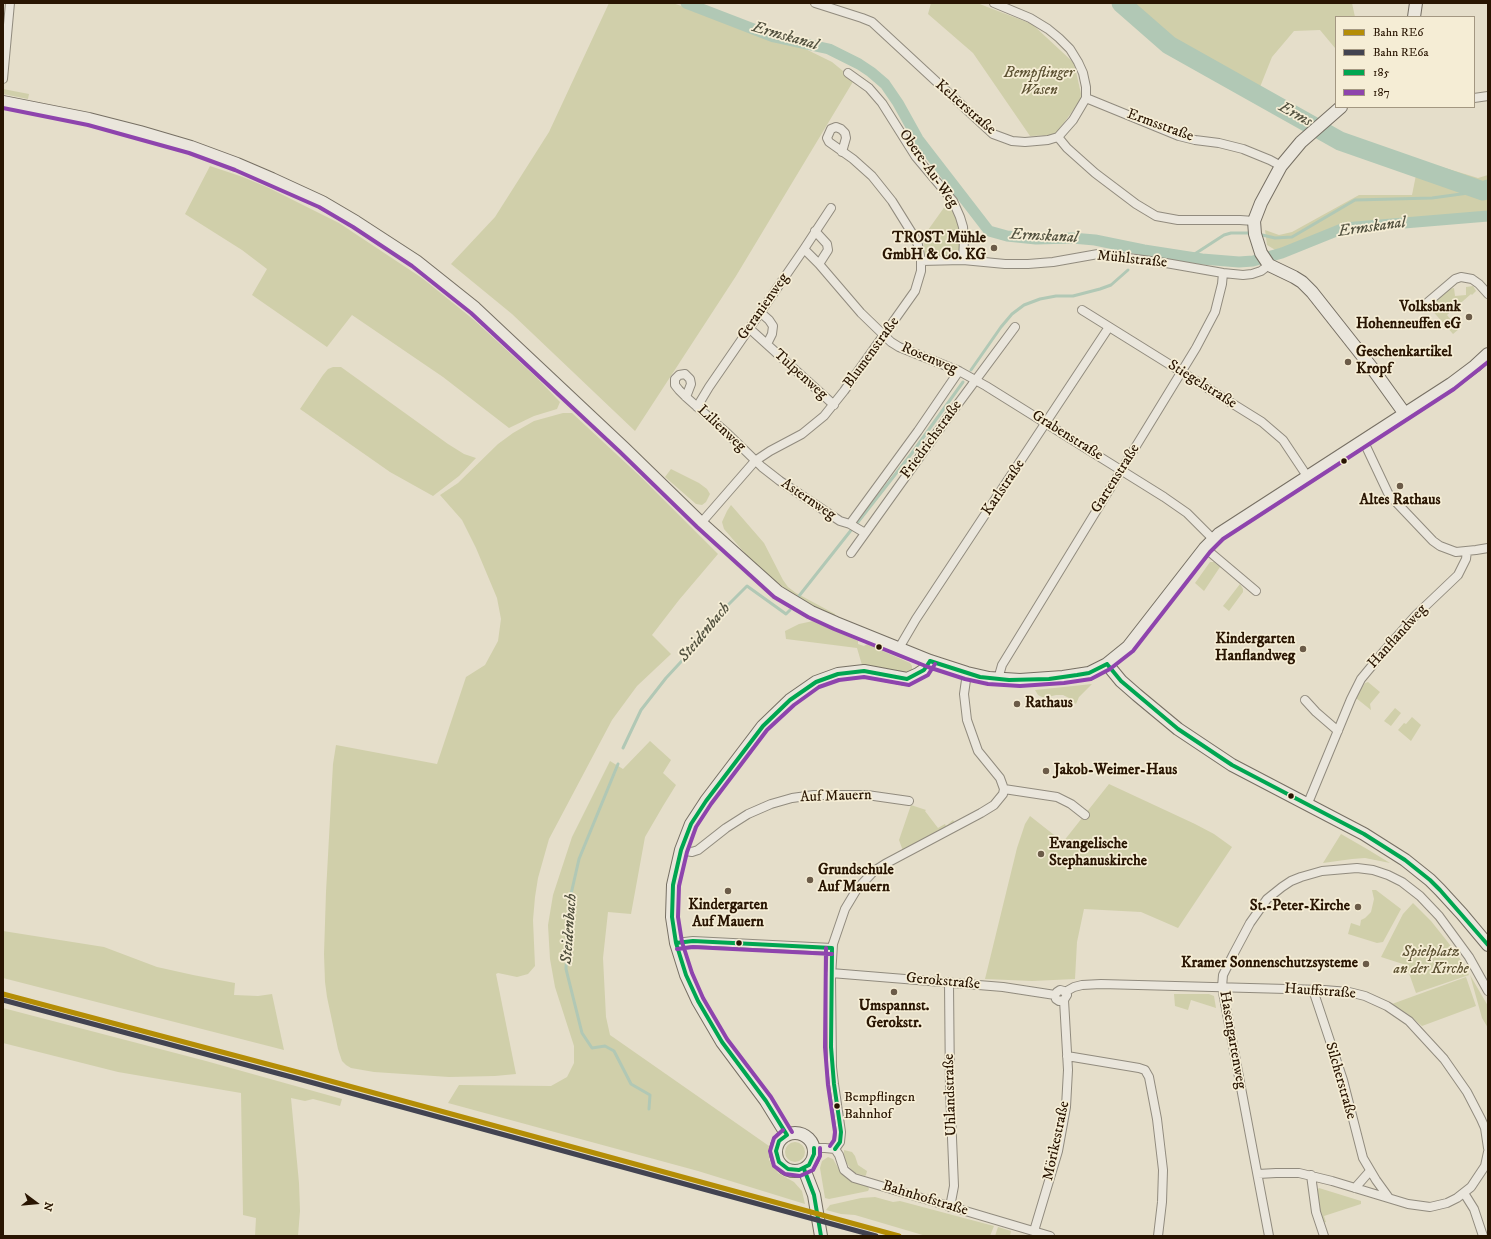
<!DOCTYPE html>
<html>
<head>
<meta charset="utf-8">
<style>
  body { margin:0 }
  #map { position:relative; width:1491px; height:1239px; overflow:hidden; background:#e5deca; font-family:"IM FELL DW Pica",serif }
  canvas { display:block }
  .frame { position:absolute; inset:0; border:4px solid #291502; pointer-events:none }
  .legend { position:absolute; left:1335px; top:16px; width:140px; height:92px; box-sizing:border-box; background:#f5edd5; border:1px solid #a39781; margin:0; padding:5px 7px; list-style:none; font-size:12px; color:#291502 }
  .legend li { display:flex; align-items:center; gap:8px; height:20px }
  .legend b { width:20px; border:1px solid #a39781 }
  .north { position:absolute; left:16px; top:1183px; width:40px; height:40px; -webkit-text-stroke:3px #f5edd5; paint-order:stroke; rotate:106deg; font-size:11px; font-weight:700; line-height:16px; text-align:center; color:#291502 }
  .north::after { content:''; display:block; margin:auto; width:14px; height:18px; background:#291502; clip-path:polygon(50% 0,100% 100%,50% 72%,0 100%) }
</style>
</head>
<body>
<div id="map">
<canvas width="1491" height="1239"></canvas>
<div class="frame"></div>
<ul class="legend">
<li><b style="height:5px;background:#b48d06"></b>Bahn RE6</li>
<li><b style="height:5px;background:#424351"></b>Bahn RE6a</li>
<li><b style="height:5px;background:#00a651"></b>185</li>
<li><b style="height:5px;background:#8e44ad"></b>187</li>
</ul>
<div class="north">N</div>
</div>
<script>
const g = document.querySelector('canvas').getContext('2d');
g.lineJoin = 'round';
function fillPath(path, color) {
  g.fillStyle = color;
  g.fill(path, 'evenodd');
}
function shape(rows) {
  const path = new Path2D();
  for (const r of rows) {
    if (r.length === 3) {
      path.moveTo(r[0] + r[2], r[1]);
      path.arc(r[0], r[1], r[2], 0, 2 * Math.PI);
      continue;
    }
    path.moveTo(r[0], r[1]);
    for (let i = 2; i < r.length; i += 2) path.lineTo(r[i], r[i + 1]);
  }
  return path;
}
function trace(path, color, width, dash) {
  g.strokeStyle = color;
  g.lineWidth = width;
  g.lineCap = dash ? 'butt' : 'round';
  g.setLineDash(dash || []);
  g.stroke(path);
}
function label(font, color, halo, rows, align = 'center') {
  g.font = font + ' "IM FELL DW Pica",serif';
  g.lineWidth = 3.5;
  g.setLineDash([]);
  g.textBaseline = 'middle';
  g.strokeStyle = halo;
  g.fillStyle = color;
  for (const [text, x, y, turn = 0] of rows) {
    g.save();
    g.translate(x, y);
    g.rotate((+turn || 0) * Math.PI / 180);
    g.textAlign = isNaN(turn) ? turn : align;
    if (halo) g.strokeText(text, 0, 0);
    g.fillText(text, 0, 0);
    g.restore();
  }
}
fillPath(shape([
  [609,3,672,3,777,35,832,62,854,80,736,276,635,431,512,314,451,264,495,217,549,132],
  [931,3,977,3,1032,24,1074,63,1082,98,1055,135,1030,136,973,53,928,14],
  [1122,3,1352,3,1355,17,1336,17,1336,47,1335,48,1320,30,1294,31,1272,57,1258,92,1153,26],
  [3,89,29,94,28,99,3,94],
  [1419,160,1478,178,1488,175,1488,211,1345,225,1277,251,1267,245,1265,230,1279,235,1292,232,1359,195,1412,195],
  [210,166,243,177,269,188,339,223,422,278,474,320,537,378,560,402,557,409,534,416,509,428,443,377,352,315,327,347,252,295,267,269,242,250,185,214],
  [948,202,956,216,960,233,960,256,925,257,923,237],
  [1473,286,1476,291,1472,295,1471,294,1447,315,1459,329,1453,334,1429,307,1449,289,1454,288,1455,296,1466,295,1466,287],
  [333,367,341,367,448,444,464,454,476,458,459,476,433,496,390,472,300,409,323,375,328,369],
  [563,413,572,413,642,478,718,554,679,600,652,635,671,654,637,686,612,720,549,839,538,878,535,897,533,920,535,966,528,974,517,977,498,973,496,974,516,1074,495,1076,449,1077,374,1072,351,1068,346,1065,342,1061,338,1049,327,997,325,982,324,954,326,892,333,764,336,745,437,764,466,677,485,665,498,641,501,619,497,598,476,548,462,520,440,495,458,483,498,444,513,433,534,421],
  [671,469,699,483,707,489,710,494,706,502,702,505,696,504,665,477],
  [731,505,764,543,783,580,788,587,796,593,835,614,836,617,815,608,795,596,769,576,749,558,724,529,722,522,727,511],
  [1210,562,1214,562,1220,567,1204,591,1195,583],
  [1240,584,1243,589,1243,592,1229,611,1223,606],
  [813,621,858,641,858,644,864,646,867,644,910,663,912,666,912,671,907,674,862,665,857,648,786,639,785,631,799,624],
  [1368,682,1380,692,1370,704,1371,710,1356,698,1365,683],
  [1092,684,1079,697,1076,704,1069,698,1063,695,1056,695,1044,698,1038,695,1035,690],
  [1395,708,1401,713,1391,726,1384,721],
  [1412,717,1421,725,1411,741,1398,730,1404,723,1406,724],
  [650,741,671,760,663,773,676,785,663,806,645,837,631,914,608,912,603,958,606,1017,610,1035,769,1146,769,1160,778,1173,794,1182,802,1191,805,1204,698,1171,448,1103,459,1085,551,1086,567,1077,574,1063,574,1046,555,987,550,959,548,925,553,895,572,837,610,761,623,769],
  [1109,784,1195,824,1214,834,1232,847,1178,928,1141,912,1084,909,1077,942,1075,979,1032,981,985,979,1017,848,1025,824,1030,816,1063,842],
  [911,805,926,810,925,811,938,828,945,824,946,826,953,820,956,824,903,851,899,840],
  [1341,834,1367,849,1390,863,1365,858,1352,859,1323,863],
  [1372,890,1376,890,1401,909,1383,942,1377,943,1348,934,1351,923,1360,926,1361,920,1365,918,1371,912,1374,899],
  [1413,903,1431,921,1447,941,1464,964,1469,975,1416,993,1406,965,1381,957,1403,914],
  [3,931,104,947,157,967,193,975,235,983,234,995,258,996,272,994,284,1050,3,978],
  [1470,975,1488,1006,1488,1028,1482,1018],
  [1466,977,1476,1006,1422,1026,1409,1015,1392,1004],
  [1174,994,1209,994,1214,996,1216,1008,1191,1000,1188,1010,1175,1006],
  [3,1008,206,1061,342,1099,340,1106,313,1099,305,1101,291,1098,299,1183,300,1211,298,1236,255,1236,256,1218,243,1215,241,1093,118,1072,3,1043],
  [795,1152,10],
  [844,1150,852,1152,855,1156,858,1165,867,1171,866,1175,865,1176,855,1173,850,1168,844,1159],
  [828,1157,833,1159,840,1171,849,1180,868,1186,869,1189,868,1191,829,1199,825,1198,820,1168,822,1161],
  [1319,1188,1361,1201,1361,1204,1324,1216,1326,1222,1322,1223,1318,1212,1317,1190],
  [875,1197,893,1202,900,1201,994,1226,990,1236,926,1236,855,1215,841,1214,826,1210,830,1205,861,1198],
  [998,1227,1011,1231,1010,1236,995,1236]
]), '#d0cfaa');
trace(shape([
  [1258,234,1275,238,1292,237,1355,200,1432,198,1483,191],
  [1190,257,1224,235,1231,233,1253,233],
  [971,370,1001,327,1012,314,1024,305,1040,299,1056,296,1073,296,1100,289,1111,285,1128,270],
  [858,522,912,453,963,382],
  [799,596,852,529],
  [623,748,641,710,666,678,716,624,724,609,747,586,786,614,790,610],
  [618,764,579,859,569,903,566,969,582,1033,592,1048,605,1046,614,1051,631,1084,650,1095,649,1109]
]), '#b1c8b5', 3);
trace(shape([
  [686,3,774,37,829,49,859,64,871,72,885,84,898,103,918,139,989,231,1007,236,1036,239,1072,238,1095,240,1144,250,1202,259,1239,262,1253,261,1282,253,1344,228,1488,216]
]), '#b1c8b5', 11);
trace(shape([
  [1121,3,1169,45,1340,141,1483,191,1488,189]
]), '#b1c8b5', 19);
const street = shape([
  [815,3,862,18,872,22,993,134,1012,141,1025,142,1048,140,1058,137,1073,120,1086,98,1086,87,1083,73,1078,62,1070,49,1059,38,1048,29,1030,18,994,3],
  [848,73,869,88,882,103,916,157,953,201,960,217,963,227,964,239,963,260],
  [3,79,10,3],
  [1086,98,1179,136,1195,140,1219,143,1243,149,1270,160,1281,166],
  [1474,98,1488,96],
  [1058,137,1067,148,1095,173,1136,204,1156,216,1178,220,1240,220,1254,221],
  [815,231,827,244,828,250,819,264],
  [804,249,819,264,861,313,891,342,899,347,959,371,986,386,1164,497,1187,513,1213,539],
  [921,261,963,260,1005,264,1028,264,1053,262,1098,254,1166,263,1223,273,1243,275,1252,274,1261,271,1269,265],
  [1428,302,1455,279,1461,277,1472,279,1479,284,1488,294],
  [1082,310,1262,422,1283,440,1307,476],
  [761,313,769,320,773,326,772,334,767,344],
  [750,329,834,405],
  [686,397,691,384,690,379,685,374,679,375,675,379,675,385,679,390,686,397,728,434,762,467,780,481,840,521,850,524,865,533],
  [697,407,709,387,804,249,831,208],
  [1363,440,1388,493,1394,500,1433,541,1440,546,1456,552,1476,550,1488,548],
  [701,523,755,461,770,451,802,434,824,416,844,391,915,291,921,271,921,261,918,245,915,238,892,201,872,176,853,159,829,142,827,138,831,129,836,127,841,129,845,133,846,138,842,152],
  [850,524,918,431,959,371],
  [1205,548,1256,591],
  [851,553,949,416,1015,327],
  [899,648,916,619,1109,327],
  [998,679,1002,665,1021,634,1196,348,1215,312,1222,284,1223,273],
  [1305,700,1316,712,1338,731],
  [1004,789,1057,797,1071,804,1085,815],
  [1308,803,1351,699,1361,679,1385,650,1416,615,1458,575,1466,559,1467,551],
  [681,850,692,852,698,850,726,828,748,814,771,804,792,798,814,795,867,795,909,801],
  [676,943,693,941,832,948],
  [831,973,1003,987,1055,995],
  [949,983,950,1090,954,1186,950,1207],
  [1313,990,1343,1080,1363,1158,1376,1180,1389,1198],
  [1065,992,1074,987,1082,985,1101,984,1324,990,1349,992,1365,996,1387,1006,1409,1021,1444,1059,1467,1092,1481,1119,1485,1128,1488,1148],
  [1067,1056,1139,1068,1145,1070,1149,1077,1157,1119,1163,1170,1162,1202,1158,1236],
  [814,1148,825,1148,835,1149,839,1155,844,1170,854,1178,1050,1236],
  [835,1149,840,1142,841,1132,834,1084,832,1067,831,977,833,944,845,909,857,889,874,871,885,864,981,813,994,805,1003,794,1004,789,1000,778,978,751,967,720,964,694,967,673],
  [1258,1174,1276,1173,1299,1173,1332,1181,1408,1204,1430,1207,1447,1203,1457,1198,1471,1187,1485,1166,1488,1152],
  [1311,1175,1316,1212,1324,1236],
  [1355,1188,1370,1171],
  [1464,1193,1474,1209,1483,1236],
  [1034,1231,1058,1151,1066,1107,1068,1070,1064,1000,1067,995,1064,991,1060,990,1057,992,1055,995,1056,999,1059,1001,1064,1000],
  [1269,1236,1222,987,1223,975,1233,955,1250,923,1267,899,1282,887,1291,881,1301,877,1322,871,1357,868,1373,870,1388,875,1402,882,1420,896,1439,916,1469,957,1488,991]
]);
const secondary = shape([
  [1414,17,1416,3],
  [3,102,89,119,140,132,191,147,237,164,272,179,322,202,356,222,416,261,475,308,624,448,701,523,778,592,811,612,836,623,930,661,967,673,989,678,1020,680,1063,677,1089,673,1107,664,1128,647,1205,548,1219,534,1451,384,1475,366,1488,354],
  [1341,107,1301,142,1281,166,1261,203,1254,221,1255,234,1261,253,1269,265,1294,277,1302,282,1312,292,1372,368,1405,414],
  [1107,664,1121,681,1137,695,1178,729,1232,765,1364,834,1405,860,1430,880,1440,890,1462,914,1488,945],
  [795,1152,19],
  [787,1135,766,1101,722,1042,698,1001,686,975,676,943,672,917,673,885,681,850,691,824,706,801,763,726,790,700,816,682,838,674,864,671,907,679,918,674,924,670,930,661],
  [804,1169,814,1195,821,1236]
]);
trace(street, '#918b7e', 10);
trace(secondary, '#766f63', 14);
trace(street, '#eae6dc', 8);
trace(secondary, '#eae6dc', 12);
trace(shape([
  [930,661,980,677,1009,680,1049,679,1077,675,1089,673,1107,664],
  [1107,664,1121,681,1178,729,1232,765,1364,834,1405,860,1430,880,1440,890,1488,945],
  [676,943,693,941,832,948],
  [832,948,831,1047,834,1084,841,1132,840,1142,835,1149],
  [787,1135,766,1101,722,1042,698,1001,686,975,676,943,672,917,673,885,681,850,691,824,706,801,763,726,790,700,816,682,838,674,864,671,907,679,924,670,930,661],
  [787,1135,779,1141,776,1151,779,1162,788,1169,799,1170,809,1165,814,1154,814,1148],
  [804,1169,814,1195,821,1236]
]), '#00a651', 4);
trace(shape([
  [3,108,88,125,189,153,235,170,319,207,353,227,412,266,471,313,620,452,697,527,774,597,808,617,834,629,928,667,965,679,988,684,1020,686,1064,683,1091,679,1110,669,1133,651,1210,552,1223,539,1454,389,1488,362],
  [826,948,825,1047,828,1085,835,1132,834,1140,830,1146],
  [677,949,693,947,832,954],
  [783,1130,774,1138,770,1151,774,1166,785,1174,800,1176,813,1170,820,1156,820,1148],
  [792,1132,771,1097,727,1039,703,998,692,973,682,942,678,917,679,886,687,852,696,827,711,804,767,730,794,705,819,687,839,680,864,677,909,685,928,675,935,664]
]), '#8e44ad', 4);
trace(shape([
  [3,994,301,1073,899,1236]
]), '#b48d06', 5);
trace(shape([
  [3,1000,299,1079,876,1236]
]), '#424351', 5);
for (const [x, y, r, color] of [
  [994,248,4,"#6b5b48"],
  [1469,317,4,"#6b5b48"],
  [1348,362,4,"#6b5b48"],
  [1344,461,3.5,"#291502"],
  [1400,486,4,"#6b5b48"],
  [879,647,3.5,"#291502"],
  [1303,649,4,"#6b5b48"],
  [1017,704,4,"#6b5b48"],
  [1046,771,4,"#6b5b48"],
  [1291,796,3.5,"#291502"],
  [1041,854,4,"#6b5b48"],
  [810,880,4,"#6b5b48"],
  [728,891,4,"#6b5b48"],
  [1358,907,4,"#6b5b48"],
  [739,943,3.5,"#291502"],
  [1366,964,4,"#6b5b48"],
  [894,992,4,"#6b5b48"],
  [837,1106,3.5,"#291502"]
]) {
  const dot = new Path2D();
  dot.arc(x, y, r, 0, 2 * Math.PI);
  g.fillStyle = color;
  g.fill(dot);
  trace(dot, '#f5edd5', 1.5);
}
label('14px', '#291502', '#f5edd5', [
  ["Bempflingen",844,1098],
  ["Bahnhof",844,1115]
], 'left');
label('italic 15px', '#5d5233', '#f5edd5', [
  ["Bempflinger",1039,74],
  ["Wasen",1039,91],
  ["Spielplatz",1431,953],
  ["an der Kirche",1431,970]
]);
label('15px', '#291502', '#f5edd5', [
  ["Kelterstraße",965,108,41],
  ["Ermsstraße",1160,126,20],
  ["Obere-Au-Weg",928,169,55],
  ["Mühlstraße",1132,260,6],
  ["Geranienweg",764,307,-55],
  ["Blumenstraße",872,353,-54],
  ["Rosenweg",929,359,23],
  ["Tulpenweg",800,375,42],
  ["Stiegelstraße",1202,385,32],
  ["Lilienweg",721,429,43],
  ["Grabenstraße",1067,436,32],
  ["Friedrichstraße",932,440,-54],
  ["Gartenstraße",1116,479,-58],
  ["Karlstraße",1004,488,-56],
  ["Asternweg",808,500,34],
  ["Hanflandweg",1398,637,-48],
  ["Auf Mauern",836,797,-2],
  ["Gerokstraße",943,982,5],
  ["Hauffstraße",1320,992,4],
  ["Hasengartenweg",1232,1040,80],
  ["Silcherstraße",1340,1081,74],
  ["Uhlandstraße",951,1095,-92],
  ["Mörikestraße",1057,1141,-78],
  ["Bahnhofstraße",925,1199,17]
]);
label('bold 15px', '#291502', '#f5edd5', [
  ["TROST Mühle",986,239],
  ["GmbH & Co. KG",986,256],
  ["Volksbank",1461,308],
  ["Hohenneuffen eG",1461,325],
  ["Geschenkartikel",1356,353,"left"],
  ["Kropf",1356,370,"left"],
  ["Altes Rathaus",1400,501,"center"],
  ["Kindergarten",1295,640],
  ["Hanflandweg",1295,657],
  ["Rathaus",1025,704,"left"],
  ["Jakob-Weimer-Haus",1054,771,"left"],
  ["Evangelische",1049,845,"left"],
  ["Stephanuskirche",1049,862,"left"],
  ["Grundschule",818,871,"left"],
  ["Auf Mauern",818,888,"left"],
  ["Kindergarten",728,906,"center"],
  ["Auf Mauern",728,923,"center"],
  ["St.-Peter-Kirche",1350,907],
  ["Kramer Sonnenschutzsysteme",1358,964],
  ["Umspannst.",894,1007,"center"],
  ["Gerokstr.",894,1024,"center"]
], 'right');
label('italic 16px', '#51503e', '#f5edd5', [
  ["Ermskanal",785,37,16],
  ["Erms",1295,115,29],
  ["Ermskanal",1372,228,-8],
  ["Ermskanal",1044,237,3],
  ["Steidenbach",705,633,-50],
  ["Steidenbach",570,929,-86]
]);
</script>
</body>
</html>
